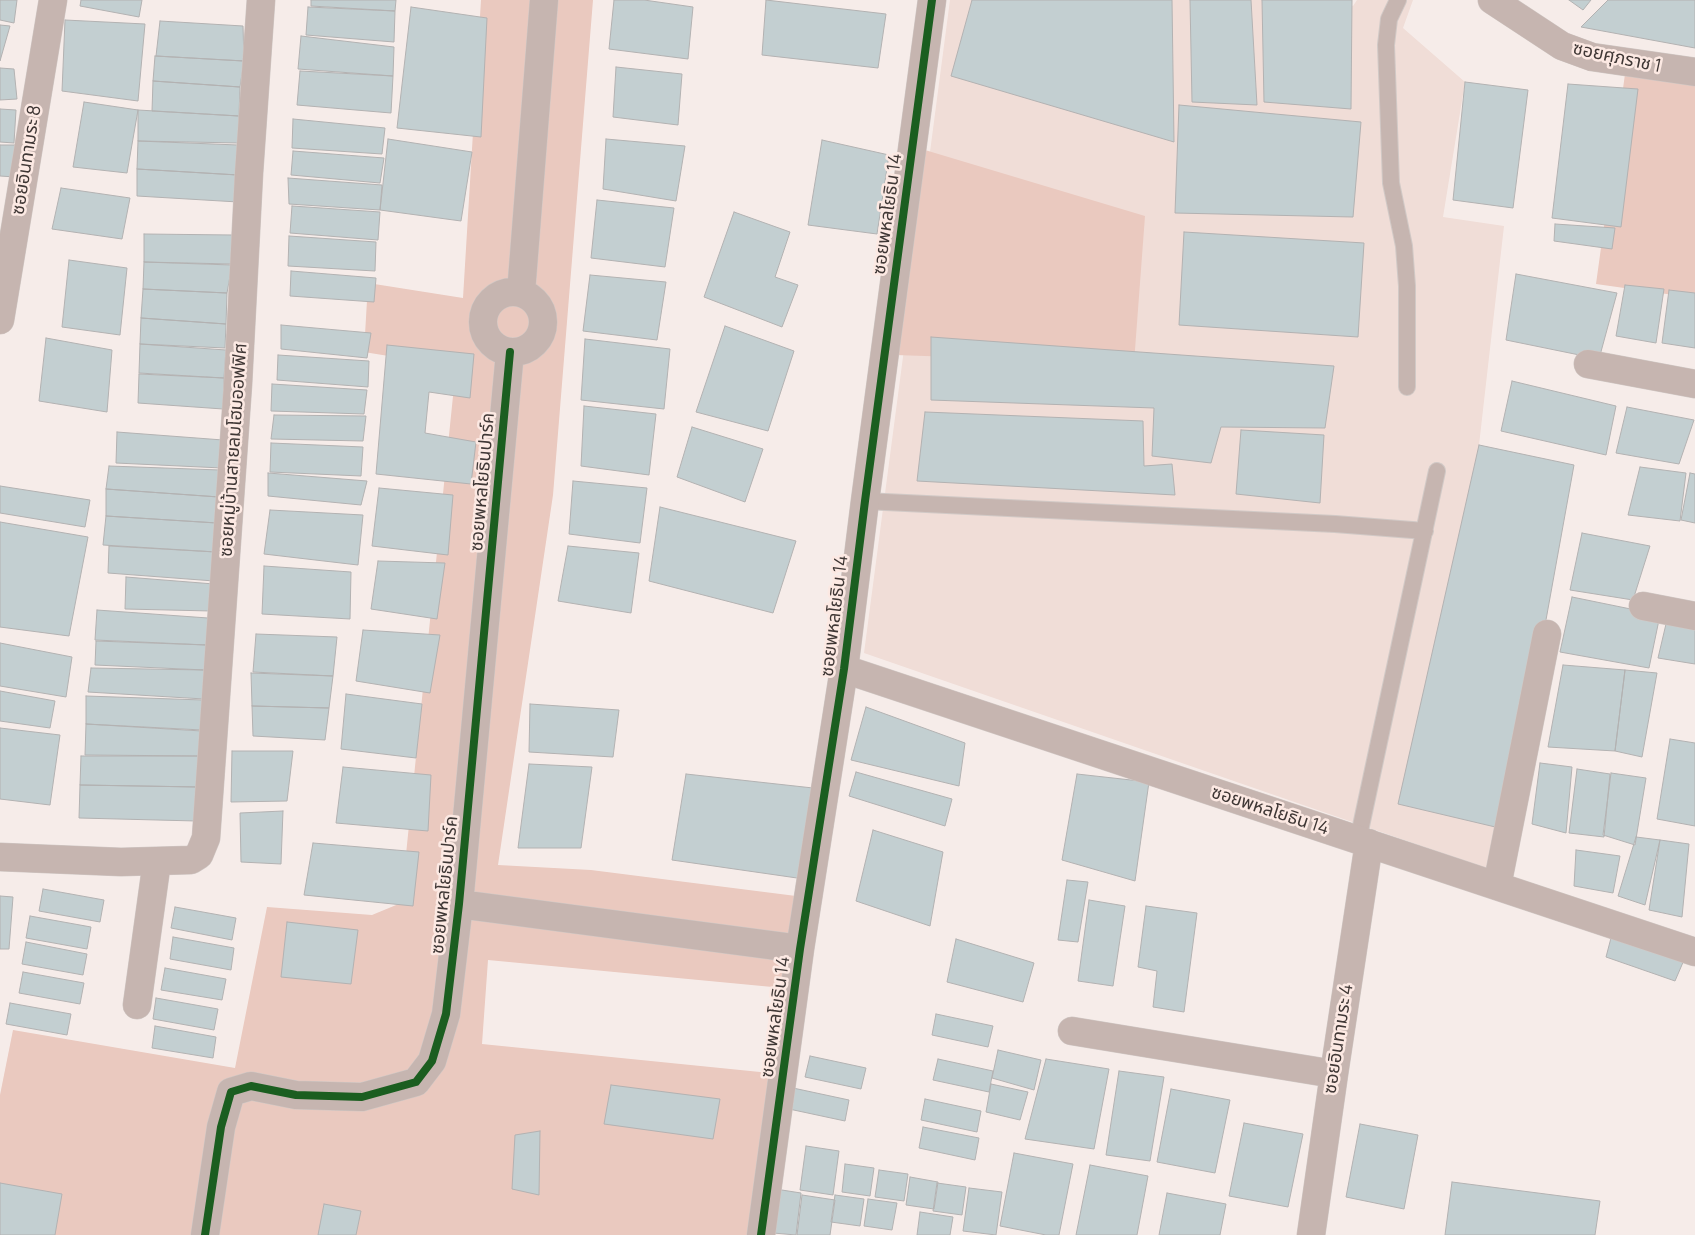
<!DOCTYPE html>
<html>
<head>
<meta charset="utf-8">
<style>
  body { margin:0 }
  canvas { display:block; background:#f6ece9 }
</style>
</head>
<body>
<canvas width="1695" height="1235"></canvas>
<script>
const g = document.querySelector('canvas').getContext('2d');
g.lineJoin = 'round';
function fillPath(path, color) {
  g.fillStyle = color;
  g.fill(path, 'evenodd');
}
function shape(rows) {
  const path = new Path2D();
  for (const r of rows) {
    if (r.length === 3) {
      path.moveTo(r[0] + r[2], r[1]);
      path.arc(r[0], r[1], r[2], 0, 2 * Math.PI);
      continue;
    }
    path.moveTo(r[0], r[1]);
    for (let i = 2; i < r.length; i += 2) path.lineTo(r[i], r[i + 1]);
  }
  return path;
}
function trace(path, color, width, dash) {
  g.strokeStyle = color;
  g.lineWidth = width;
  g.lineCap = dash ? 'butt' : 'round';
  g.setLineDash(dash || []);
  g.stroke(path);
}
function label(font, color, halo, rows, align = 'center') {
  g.font = font + ' Manrope,"Noto Sans Thai",sans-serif';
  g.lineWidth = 5;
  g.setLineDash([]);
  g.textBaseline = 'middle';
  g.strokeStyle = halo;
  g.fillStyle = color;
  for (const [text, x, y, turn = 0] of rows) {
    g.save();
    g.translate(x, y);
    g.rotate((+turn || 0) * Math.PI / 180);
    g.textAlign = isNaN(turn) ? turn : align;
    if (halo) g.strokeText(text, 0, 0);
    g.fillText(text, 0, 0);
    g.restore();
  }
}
fillPath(shape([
  [950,0,1321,0,1353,6,1357,0,1413,0,1403,28,1465,82,1443,217,1504,226,1479,445,1574,465,1488,869,864,653]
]), '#f0ddd7');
fillPath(shape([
  [481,0,593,0,553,495,498,865,591,870,796,896,783,988,488,960,482,1044,770,1073,747,1235,0,1235,0,1095,13,1030,235,1068,267,907,372,915,401,903,456,367,364,352,368,283,463,298],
  [1625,74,1695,83,1695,298,1596,284],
  [925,150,1145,216,1134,363,895,355]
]), '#eac9bf');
const building = shape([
  [0,0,17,0,14,23,0,20,0,0],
  [81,0,142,0,139,17,80,6,81,0],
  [311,0,396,0,395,11,311,6,311,0],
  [614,0,644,0,693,7,688,59,609,49,614,0],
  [766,0,886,14,878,68,762,55,766,0],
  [972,0,1172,0,1174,142,951,76,972,0],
  [1190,0,1251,0,1257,105,1192,102,1190,0],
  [1262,0,1352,0,1351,109,1264,102,1262,0],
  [1569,0,1591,0,1583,10,1569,0],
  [1608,0,1695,0,1695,48,1581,27,1608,0],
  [308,7,395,11,394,42,306,35,308,7],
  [411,7,487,18,481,137,397,128,411,7],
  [65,20,145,24,138,101,62,91,65,20],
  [160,21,243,26,244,61,156,56,160,21],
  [0,25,10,26,0,61,0,25],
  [301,36,394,47,393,76,298,69,301,36],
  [155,56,244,61,240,87,153,81,155,56],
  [616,67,682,74,678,125,613,117,616,67],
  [0,68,14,69,17,99,0,100,0,68],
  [300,71,393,76,391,113,297,105,300,71],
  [153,81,240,87,239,116,152,111,153,81],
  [1465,82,1528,90,1513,208,1453,200,1465,82],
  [1568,84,1638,89,1621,227,1552,218,1568,84],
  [84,102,138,110,127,173,73,167,84,102],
  [1179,105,1361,122,1353,217,1175,213,1179,105],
  [0,109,16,110,14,143,0,142,0,109],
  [138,110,239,116,239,143,138,141,138,110],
  [293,119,385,128,382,154,292,148,293,119],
  [388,139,472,152,461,221,380,210,388,139],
  [606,139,685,146,676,201,603,189,606,139],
  [822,140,889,155,877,234,808,225,822,140],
  [138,141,238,145,238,175,137,169,138,141],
  [0,145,18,145,15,177,0,176,0,145],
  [293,151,384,158,380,183,291,175,293,151],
  [137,169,238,175,238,202,137,196,137,169],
  [288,178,382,185,380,210,289,204,288,178],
  [61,188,130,198,122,239,52,229,61,188],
  [597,200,674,208,665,267,591,258,597,200],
  [292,206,380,212,378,240,290,233,292,206],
  [734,212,790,232,775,277,798,285,782,327,704,297,734,212],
  [1555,224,1615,228,1612,249,1554,241,1555,224],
  [1184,232,1364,243,1358,337,1179,325,1184,232],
  [144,234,233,235,231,264,144,262,144,234],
  [289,236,376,242,375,271,288,266,289,236],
  [69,260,127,268,120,335,62,327,69,260],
  [144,262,232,265,227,293,143,289,144,262],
  [291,271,376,278,374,302,290,296,291,271],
  [1516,274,1617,293,1599,359,1506,340,1516,274],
  [590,275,666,282,657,340,583,331,590,275],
  [1625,285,1664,289,1656,343,1616,336,1625,285],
  [143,289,227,293,226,324,141,318,143,289],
  [1669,290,1695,293,1695,348,1662,343,1669,290],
  [141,318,226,324,225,348,140,344,141,318],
  [281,325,371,333,367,358,281,349,281,325],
  [725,326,794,351,768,431,696,412,725,326],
  [931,337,1334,366,1325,428,1221,427,1211,463,1152,456,1154,408,931,400,931,337],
  [46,338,112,350,107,412,39,401,46,338],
  [585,339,670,349,664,409,581,400,585,339],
  [140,344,226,350,224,378,139,373,140,344],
  [387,345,474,354,470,398,429,392,425,433,476,442,471,484,376,474,387,345],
  [278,355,369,361,368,387,277,380,278,355],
  [139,374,224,378,223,409,138,403,139,374],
  [1512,381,1616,406,1606,455,1501,431,1512,381],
  [272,384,367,390,364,414,271,411,272,384],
  [584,406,656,414,649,475,581,466,584,406],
  [1627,407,1694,420,1679,464,1616,453,1627,407],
  [925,412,1143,421,1144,466,1172,464,1175,495,917,481,925,412],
  [274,415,366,416,363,441,271,439,274,415],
  [692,427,763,449,745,502,677,477,692,427],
  [1241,430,1324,435,1320,503,1236,494,1241,430],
  [117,432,223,440,222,468,116,463,117,432],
  [271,443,363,447,361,476,270,472,271,443],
  [1479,445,1574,465,1508,830,1398,804,1479,445],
  [109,466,220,470,219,497,106,489,109,466],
  [1640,467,1686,473,1680,521,1628,515,1640,467],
  [268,473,367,481,361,505,268,496,268,473],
  [1690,473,1695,474,1695,523,1681,520,1690,473],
  [573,481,647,488,640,543,569,534,573,481],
  [0,486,90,500,85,527,0,513,0,486],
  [379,488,453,495,448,555,372,546,379,488],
  [106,489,219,497,217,523,106,516,106,489],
  [660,507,796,541,773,613,649,581,660,507],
  [270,510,363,515,358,565,264,554,270,510],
  [106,516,217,523,216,552,103,545,106,516],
  [0,522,88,537,69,636,0,627,0,522],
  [1582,533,1650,546,1633,600,1570,590,1582,533],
  [109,546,216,552,214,581,108,573,109,546],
  [568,546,639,553,631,613,558,601,568,546],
  [378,561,445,563,437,619,371,609,378,561],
  [264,566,351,572,350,619,262,614,264,566],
  [126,577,214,584,211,611,125,609,126,577],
  [1572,597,1660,615,1649,668,1560,652,1572,597],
  [97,610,208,618,207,645,95,640,97,610],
  [1666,624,1695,627,1695,664,1658,658,1666,624],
  [363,630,440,635,430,693,356,681,363,630],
  [256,634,337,637,333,676,253,672,256,634],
  [96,641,207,645,205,670,95,665,96,641],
  [0,643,72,657,66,697,0,686,0,643],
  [1563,665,1625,670,1615,751,1548,747,1563,665],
  [91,668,205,670,204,699,88,692,91,668],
  [1625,670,1657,673,1642,757,1615,751,1625,670],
  [251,673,333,676,329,708,252,706,251,673],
  [0,691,55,701,50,728,0,721,0,691],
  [346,694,422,704,416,758,341,749,346,694],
  [86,696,203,700,202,730,86,724,86,696],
  [530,704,619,710,613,757,529,752,530,704],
  [252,706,329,708,325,740,253,736,252,706],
  [866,707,965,743,959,786,851,760,866,707],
  [86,724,202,731,202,756,85,755,86,724],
  [0,728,60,735,50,805,0,799,0,728],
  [1670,739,1695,743,1695,826,1657,819,1670,739],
  [232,751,293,751,287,801,231,802,232,751],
  [81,756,202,756,199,787,80,785,81,756],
  [1540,763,1572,767,1566,833,1532,824,1540,763],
  [529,764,592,767,581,848,518,848,529,764],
  [343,767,431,775,428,831,336,823,343,767],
  [1577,769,1610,774,1604,837,1569,833,1577,769],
  [856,772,952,799,945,826,849,796,856,772],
  [1611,773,1646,778,1635,845,1603,835,1611,773],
  [686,774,813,788,804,879,672,860,686,774],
  [1077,774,1149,782,1135,881,1062,860,1077,774],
  [80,785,199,787,196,821,79,818,80,785],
  [283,811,281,864,241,862,240,813,283,811],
  [873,830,943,852,930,926,856,901,873,830],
  [1636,837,1660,840,1645,905,1618,896,1636,837],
  [1660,840,1689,844,1682,917,1649,910,1660,840],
  [313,843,419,852,413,906,304,895,313,843],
  [1576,850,1620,856,1613,893,1574,886,1576,850],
  [1067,880,1088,882,1078,942,1058,940,1067,880],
  [43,889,104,900,100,922,39,911,43,889],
  [0,896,13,897,9,949,0,949,0,896],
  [1089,900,1125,906,1113,986,1078,981,1089,900],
  [1146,906,1197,913,1184,1012,1153,1007,1157,971,1138,967,1146,906],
  [175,907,236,918,232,940,171,928,175,907],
  [30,916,91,927,87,949,26,938,30,916],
  [287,922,358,930,351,984,281,977,287,922],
  [173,937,234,948,231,970,170,959,173,937],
  [1611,938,1684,960,1675,981,1606,957,1611,938],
  [956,939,1034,963,1023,1002,947,982,956,939],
  [26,942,87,954,83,975,22,964,26,942],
  [165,968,226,979,222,1000,161,990,165,968],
  [23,972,84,983,80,1004,19,993,23,972],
  [156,998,218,1009,214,1030,153,1019,156,998],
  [10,1003,71,1014,67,1035,6,1024,10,1003],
  [936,1014,993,1026,988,1047,932,1035,936,1014],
  [155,1026,216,1037,213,1058,152,1048,155,1026],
  [998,1050,1041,1060,1034,1090,992,1078,998,1050],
  [810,1056,866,1068,861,1089,805,1077,810,1056],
  [938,1059,993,1071,989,1092,933,1080,938,1059],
  [1046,1059,1109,1069,1094,1149,1025,1139,1046,1059],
  [1119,1071,1164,1077,1150,1161,1106,1155,1119,1071],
  [991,1084,1028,1092,1020,1120,986,1112,991,1084],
  [611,1085,720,1099,713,1139,604,1124,611,1085],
  [793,1088,849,1100,845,1121,789,1109,793,1088],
  [1171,1089,1230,1100,1215,1173,1157,1162,1171,1089],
  [925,1099,981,1111,977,1132,921,1120,925,1099],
  [1244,1123,1303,1134,1288,1207,1229,1196,1244,1123],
  [1360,1124,1418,1135,1404,1209,1346,1197,1360,1124],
  [923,1127,979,1138,975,1160,919,1148,923,1127],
  [540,1131,539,1195,512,1189,515,1135,540,1131],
  [806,1146,839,1151,833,1195,800,1190,806,1146],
  [1014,1153,1073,1164,1059,1235,1046,1235,1000,1226,1014,1153],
  [845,1164,874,1168,870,1196,842,1192,845,1164],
  [1090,1165,1148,1176,1137,1235,1076,1235,1090,1165],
  [879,1170,908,1174,904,1201,875,1197,879,1170],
  [910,1177,938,1182,934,1209,906,1205,910,1177],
  [1452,1182,1600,1201,1595,1235,1445,1235,1452,1182],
  [0,1183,62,1194,55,1235,0,1235,0,1183],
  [937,1183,966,1187,962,1215,933,1211,937,1183],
  [769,1188,801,1193,796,1235,762,1232,769,1188],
  [969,1188,1002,1192,996,1235,963,1231,969,1188],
  [1167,1193,1226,1204,1220,1235,1159,1235,1167,1193],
  [802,1195,835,1200,830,1235,797,1235,802,1195],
  [835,1195,864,1199,860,1226,831,1222,835,1195],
  [868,1199,897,1203,892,1230,864,1226,868,1199],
  [324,1204,361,1211,356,1235,318,1235,324,1204],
  [920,1212,953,1217,950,1235,917,1235,920,1212]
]);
fillPath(building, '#c3cfd1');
trace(building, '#b3b2b2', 1);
const lane = shape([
  [1398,0,1389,19,1386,45,1391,183,1404,246,1407,286,1407,387],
  [865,501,1335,524,1425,531],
  [1358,840,1437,471]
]);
const street = shape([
  [1492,0,1562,46,1592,57,1695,72],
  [513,322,30],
  [521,293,544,0],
  [0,320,53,0],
  [1588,364,1695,384],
  [1643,606,1695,616],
  [844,669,1695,952],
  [0,857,121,862,191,860,199,855,206,838,238,384,249,173,261,0],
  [1497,886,1547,634],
  [459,904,800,949],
  [137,1005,157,861],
  [1072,1031,1334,1074],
  [205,1235,221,1127,231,1092,251,1086,296,1095,362,1097,416,1082,432,1061,446,1014,459,904,510,352],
  [761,1235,800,949,844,669,865,501,932,0],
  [1311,1235,1334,1074,1369,843]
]);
trace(lane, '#d1c9c6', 18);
trace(street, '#d1c9c6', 29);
trace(lane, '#c6b5b0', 16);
trace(street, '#c6b5b0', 28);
trace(shape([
  [205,1235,221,1127,231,1092,251,1086,296,1095,362,1097,416,1082,432,1061,446,1014,459,904,510,352],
  [761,1235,800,949,844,669,865,501,932,0]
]), '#1b5e20', 8);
label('18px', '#3f3735', '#fce9e3', [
  ["ซอยศุภราช 1",1617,58,12],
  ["ซอยอินทามระ 8",27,160,-81],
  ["ซอยพหลโยธิน 14",888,214,-82],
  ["ซอยหมู่บ้านสายลมโฮมออฟฟิศ",234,450,-86],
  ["ซอยพหลโยธินปาร์ค",483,482,-85],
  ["ซอยพหลโยธิน 14",835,616,-83],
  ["ซอยพหลโยธิน 14",1270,811,18],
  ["ซอยพหลโยธินปาร์ค",445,885,-84],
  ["ซอยพหลโยธิน 14",776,1017,-82],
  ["ซอยอินทามระ 4",1339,1039,-81]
]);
</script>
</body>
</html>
